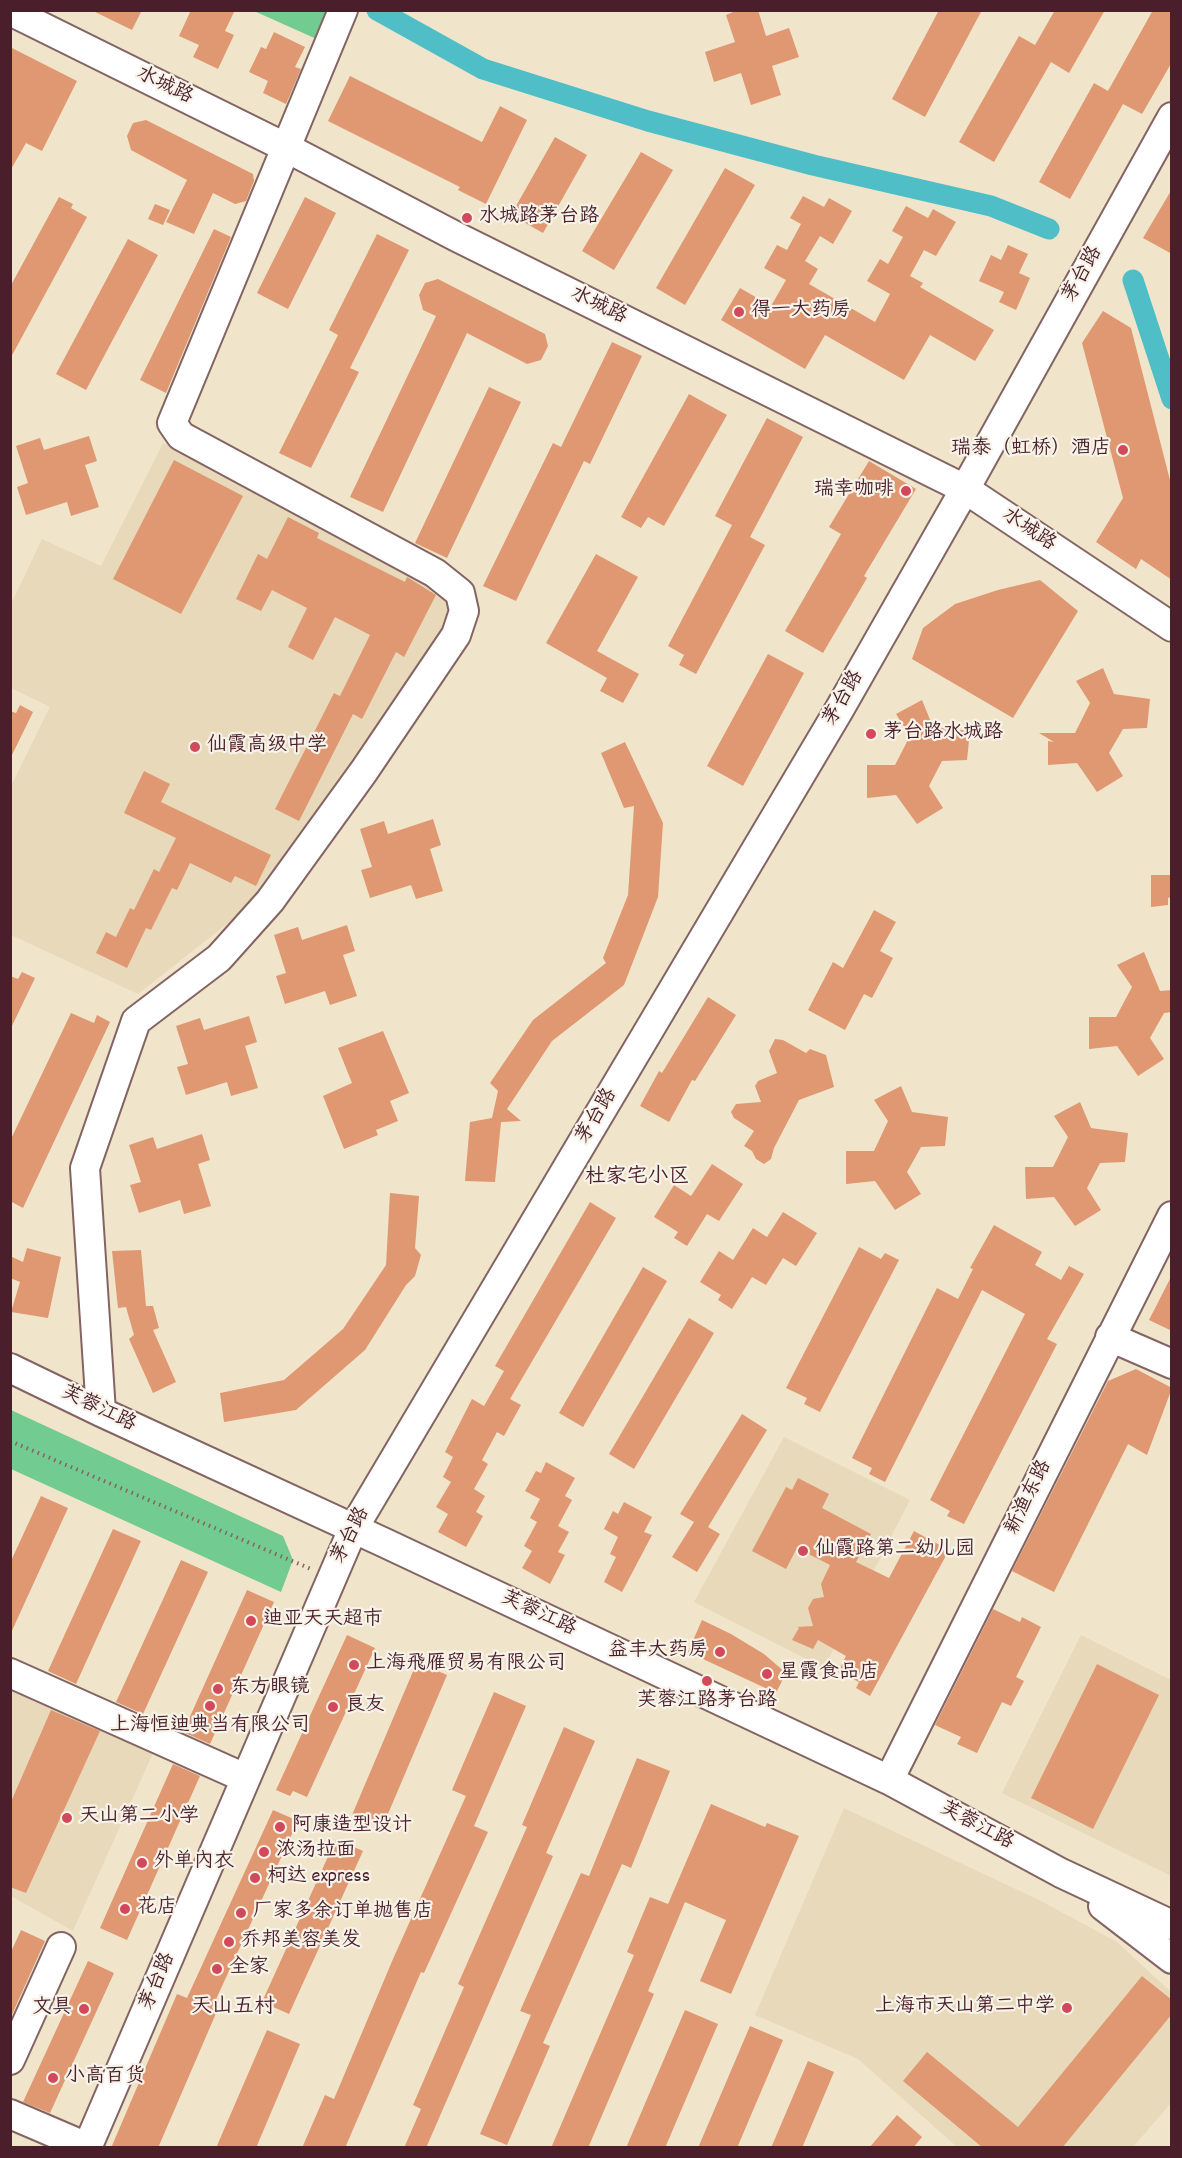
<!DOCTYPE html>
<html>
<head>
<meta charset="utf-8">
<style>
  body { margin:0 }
  #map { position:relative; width:1182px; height:2158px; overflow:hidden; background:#f0e5cb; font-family:Dekko,sans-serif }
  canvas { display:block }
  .frame { position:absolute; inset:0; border:12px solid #4a1f2b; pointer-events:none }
</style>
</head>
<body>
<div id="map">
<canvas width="1182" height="2158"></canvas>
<div class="frame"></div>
</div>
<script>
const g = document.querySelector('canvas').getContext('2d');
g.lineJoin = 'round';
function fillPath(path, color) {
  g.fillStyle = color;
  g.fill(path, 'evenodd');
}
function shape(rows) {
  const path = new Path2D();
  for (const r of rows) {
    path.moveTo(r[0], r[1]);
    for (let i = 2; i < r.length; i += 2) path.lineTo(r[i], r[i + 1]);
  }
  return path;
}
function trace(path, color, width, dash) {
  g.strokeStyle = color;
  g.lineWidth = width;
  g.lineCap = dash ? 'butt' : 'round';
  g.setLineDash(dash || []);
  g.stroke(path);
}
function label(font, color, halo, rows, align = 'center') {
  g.font = font + ' Dekko,"LXGW WenKai TC",sans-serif';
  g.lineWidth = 4.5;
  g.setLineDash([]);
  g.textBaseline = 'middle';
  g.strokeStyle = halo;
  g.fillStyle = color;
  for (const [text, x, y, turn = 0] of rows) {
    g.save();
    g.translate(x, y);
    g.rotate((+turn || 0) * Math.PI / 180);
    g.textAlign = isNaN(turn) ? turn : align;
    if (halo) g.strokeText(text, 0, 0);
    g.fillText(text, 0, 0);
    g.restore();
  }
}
fillPath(shape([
  [163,443,448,591,453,617,246,909,138,994,11,935,10,788,50,707,11,688,11,604,42,539,101,566],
  [784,1437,910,1500,824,1668,694,1602],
  [1081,1635,1171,1680,1171,1876,1002,1793],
  [11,1673,159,1740,73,1931,11,1896],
  [844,1808,1039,1900,1117,1942,1171,1992,1171,2103,1133,2147,957,2147,858,2059,755,2015]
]), '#e8d9ba');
fillPath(shape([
  [254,11,333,11,321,41],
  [11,1410,283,1536,293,1560,281,1592,11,1469]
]), '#72cb91');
trace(shape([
  [377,10,483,69,648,121,813,165,991,206,1049,229],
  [1133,280,1172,399]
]), '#50bec7', 21);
fillPath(shape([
  [91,10,142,10,132,30],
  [191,10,235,10,225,31,234,35,218,69,193,57,199,45,179,36],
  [738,10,758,10,766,36,789,28,799,57,772,66,781,95,751,105,741,73,714,82,705,52,735,42,726,15],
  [939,10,982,10,925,117,892,99],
  [1055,10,1105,10,1069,73,1051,62,994,162,959,142,1019,36,1035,45],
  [1153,10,1172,10,1172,62,1142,114,1123,104,1070,199,1039,182,1094,83,1108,91],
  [274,32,305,47,295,67,301,69,286,104,263,93,268,81,249,72,261,47,266,49],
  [10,47,77,81,42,151,26,143,10,171],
  [350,76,482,142,500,106,527,120,486,204,458,190,460,187,328,121],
  [146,120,253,174,254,181,246,201,235,204,213,193,194,234,166,222,187,180,131,150,127,136,133,123],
  [555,137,587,155,543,233,511,215],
  [641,152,673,170,614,270,582,251],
  [725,168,755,185,685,305,656,288],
  [1172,189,1172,254,1143,238],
  [803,196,824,207,829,198,852,211,833,244,820,236,805,261,818,269,809,284,875,322,890,294,867,281,880,259,888,264,903,237,892,231,906,206,928,218,933,209,956,222,936,256,924,250,910,276,923,283,920,287,994,330,975,361,930,335,904,380,825,335,805,369,721,320,740,288,771,306,786,280,764,268,777,245,787,250,801,224,790,218],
  [59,197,73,204,71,208,87,217,10,359,10,287],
  [305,197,336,213,288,309,257,293],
  [155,204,170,210,163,225,148,219],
  [214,229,231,237,166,393,140,380],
  [377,234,409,250,350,368,359,372,311,468,279,453,338,335,329,330],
  [128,239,158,255,86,390,56,374],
  [1008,245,1028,254,1019,273,1030,278,1016,310,999,302,1004,292,979,281,991,255,1001,260],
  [438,279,545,334,548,346,541,360,527,364,467,333,383,512,350,497,436,316,423,310,419,295,425,283],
  [1103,311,1131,328,1172,488,1172,580,1141,559,1136,569,1096,542,1123,498,1082,343],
  [612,342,642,356,590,464,584,461,516,601,483,586,553,443,561,447],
  [489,387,521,402,447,558,415,543],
  [689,394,727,415,664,526,648,517,641,528,621,517],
  [767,418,803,437,750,537,765,545,696,674,679,665,684,655,668,646,732,525,715,516],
  [89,436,97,461,85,465,99,507,71,516,67,502,26,515,17,487,28,483,16,446,40,438,44,450],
  [174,460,243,496,181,614,113,579],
  [869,461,916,489,864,576,867,578,823,653,785,631,841,534,829,527],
  [288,517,319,533,317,538,405,582,407,577,436,595,404,657,396,652,362,719,353,714,299,821,275,809,334,693,340,696,370,635,335,617,313,660,288,647,307,608,272,590,261,611,236,599,258,554,267,559],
  [596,554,638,577,597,651,639,674,623,703,600,691,607,678,546,643],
  [1040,580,1078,611,1013,718,912,659,923,628,955,604,998,590],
  [768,654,804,673,743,786,707,766],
  [1103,668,1114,694,1150,699,1147,728,1123,729,1109,753,1123,776,1097,792,1077,763,1048,765,1048,741,1054,742,1039,733,1075,733,1090,703,1076,681],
  [922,700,933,727,970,731,967,760,942,761,929,786,943,808,917,824,896,795,867,798,867,765,895,765,910,736,896,714],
  [20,705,33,712,10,759,10,711,16,713],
  [625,742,663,823,658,897,624,985,552,1041,507,1109,521,1121,501,1122,495,1182,465,1181,470,1122,492,1118,498,1091,490,1083,533,1020,606,963,603,958,628,895,634,806,624,808,601,753],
  [144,771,170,784,161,802,271,855,256,886,235,876,231,883,190,863,177,890,172,888,151,930,146,928,127,968,96,953,106,932,116,937,130,908,134,910,154,869,159,872,176,838,124,813],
  [433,819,441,845,430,849,443,891,416,899,411,885,370,898,361,870,372,867,360,829,384,821,388,834],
  [1151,875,1172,875,1172,897,1168,898,1168,905,1151,907],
  [874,910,896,922,880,951,893,958,872,998,864,994,845,1030,808,1010,833,962,843,968],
  [347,925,355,951,343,955,357,996,330,1005,325,991,285,1004,276,976,286,973,274,935,298,927,302,940],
  [1144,952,1160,991,1172,990,1172,1012,1164,1013,1150,1038,1164,1059,1138,1076,1117,1046,1089,1049,1089,1017,1116,1017,1132,987,1117,965],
  [22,972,35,978,10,1030,10,976,18,979],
  [708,997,736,1015,695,1081,692,1080,669,1122,640,1106,659,1071,662,1073],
  [71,1013,94,1023,97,1015,110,1022,23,1208,10,1201,10,1141],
  [249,1016,257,1042,245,1046,258,1088,231,1096,227,1082,186,1095,177,1067,188,1064,176,1026,200,1018,204,1030],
  [383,1031,409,1093,390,1101,398,1121,376,1130,378,1135,344,1149,323,1096,352,1083,338,1048],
  [775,1039,783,1040,806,1053,810,1049,826,1055,834,1087,799,1100,774,1148,771,1159,764,1164,756,1159,752,1151,744,1146,754,1131,734,1118,731,1112,736,1104,761,1102,755,1086,758,1081,777,1073,769,1051],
  [901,1086,912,1112,948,1117,945,1146,921,1147,907,1172,921,1194,895,1210,875,1181,846,1184,846,1151,874,1151,888,1121,874,1100],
  [1080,1102,1091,1128,1128,1133,1125,1162,1100,1163,1087,1188,1101,1210,1075,1226,1054,1197,1026,1199,1025,1167,1053,1167,1068,1137,1054,1116],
  [202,1134,210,1160,198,1164,211,1206,184,1214,180,1200,139,1213,130,1185,141,1182,129,1145,153,1137,157,1149],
  [712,1164,743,1184,719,1221,707,1214,687,1246,674,1238,678,1232,654,1217,674,1185,691,1196],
  [390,1193,419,1196,415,1248,421,1255,415,1276,406,1285,365,1350,296,1410,224,1422,220,1393,284,1380,343,1329,386,1265],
  [590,1202,616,1218,510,1399,521,1405,504,1436,497,1432,482,1460,488,1464,474,1489,485,1496,476,1512,483,1516,466,1547,438,1532,448,1514,436,1507,451,1482,443,1477,453,1457,445,1452,472,1399,484,1406,504,1371,495,1366],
  [783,1212,817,1233,796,1266,783,1258,766,1285,752,1277,732,1309,718,1300,721,1295,700,1282,719,1251,733,1260,753,1228,767,1237],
  [994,1225,1042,1252,1035,1265,1061,1280,1069,1266,1084,1274,1047,1339,1057,1344,964,1524,947,1516,950,1511,930,1500,1025,1314,982,1290,885,1482,869,1474,872,1468,852,1458,937,1288,958,1299,973,1269,970,1268],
  [859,1247,881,1259,885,1253,899,1260,820,1412,804,1404,807,1398,786,1388],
  [27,1248,61,1257,48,1318,11,1312,20,1282,10,1278,10,1256,23,1262],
  [141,1250,146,1306,153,1306,159,1328,153,1330,176,1382,153,1393,129,1339,134,1335,126,1307,118,1308,112,1251],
  [643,1267,667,1281,583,1427,559,1413],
  [1172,1275,1172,1331,1149,1320],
  [689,1318,714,1333,634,1469,609,1454],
  [1136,1369,1172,1388,1147,1455,1128,1444,1054,1592,1012,1571,1108,1381],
  [742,1414,767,1430,708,1527,720,1534,697,1572,672,1557,694,1522,680,1514],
  [546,1462,575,1478,565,1496,572,1500,558,1526,569,1532,558,1552,565,1555,550,1584,522,1568,532,1551,524,1546,537,1522,530,1518,540,1499,525,1491,536,1471,541,1473],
  [798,1478,829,1494,822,1508,871,1534,856,1562,889,1578,914,1531,949,1550,870,1696,856,1688,859,1682,838,1672,846,1656,818,1640,813,1649,792,1640,799,1628,797,1627,813,1626,808,1608,813,1599,824,1597,821,1584,830,1565,797,1548,786,1569,752,1551,786,1487,792,1490],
  [41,1496,68,1508,10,1635,10,1563],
  [624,1502,652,1517,644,1532,652,1535,622,1592,604,1582,616,1557,610,1554,618,1537,604,1529,613,1511,618,1514],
  [113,1529,141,1541,76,1684,48,1671],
  [181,1560,208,1572,143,1714,116,1702],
  [247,1590,274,1602,210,1744,183,1732],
  [993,1609,1020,1622,1022,1617,1041,1627,1016,1677,1024,1681,1011,1706,1002,1702,977,1753,957,1744,961,1737,935,1725],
  [702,1620,731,1634,764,1654,786,1673,776,1693,688,1652],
  [347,1635,375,1648,307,1797,293,1791,290,1796,276,1790],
  [417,1662,447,1675,382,1828,352,1815],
  [1097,1664,1159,1695,1093,1829,1031,1798],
  [494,1692,526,1706,474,1826,488,1832,424,1973,421,1972,345,2148,302,2148,325,2095,334,2099,393,1959,466,1796,452,1790],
  [51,1710,100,1731,26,1893,10,1887,10,1804],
  [564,1727,595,1741,546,1853,553,1856,426,2148,404,2148,421,2109,413,2105,464,1987,458,1984,527,1827,522,1825],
  [637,1758,670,1771,631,1868,622,1864,543,2043,550,2046,507,2145,480,2134,531,2015,520,2011,581,1873,589,1876],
  [173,1764,200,1776,127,1940,100,1928],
  [711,1804,765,1827,767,1823,799,1836,731,1994,700,1981,726,1920,685,1902,648,1991,654,1994,588,2148,551,2148,634,1955,627,1952,650,1897,668,1904],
  [273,1810,296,1820,297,1823,212,2008,217,2011,158,2148,111,2148,177,1994,187,1998],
  [336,1839,363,1851,289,2014,262,2002],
  [21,1930,45,1941,10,2019,10,1954],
  [88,1961,114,1973,50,2113,23,2102],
  [1142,1976,1172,2000,1172,2014,1062,2148,983,2148,903,2081,927,2052,1018,2127],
  [685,2010,718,2024,665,2148,626,2148],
  [750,2026,783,2040,737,2148,698,2148],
  [267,2030,300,2044,256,2148,216,2148],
  [808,2061,834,2072,802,2148,771,2148],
  [897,2115,922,2137,913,2148,869,2148]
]), '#df9871');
const minor = shape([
  [10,11,285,147,457,237,965,489,1172,627],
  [1110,1337,1172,1364],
  [10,1368,101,1412,385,1543,889,1780,1061,1873,1172,1925],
  [101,1412,85,1168,136,1021,219,958,270,901,364,771,456,635,464,611,460,593,435,573,181,436,172,423,343,10],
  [10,1673,245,1778],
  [889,1780,1172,1216],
  [1103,1906,1172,1959],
  [10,2060,61,1947],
  [10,2114,87,2147],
  [87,2148,353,1529,839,710,965,489,1172,117]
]);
trace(minor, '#846463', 32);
trace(shape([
  [10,1441,311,1569]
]), '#846463', 4, [1.5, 4.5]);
trace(minor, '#fff', 28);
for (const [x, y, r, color] of [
  [467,218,6,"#d1495b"],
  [739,312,6,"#d1495b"],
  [1123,450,6,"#d1495b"],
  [906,491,6,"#d1495b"],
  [871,734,6,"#d1495b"],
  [195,747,6,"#d1495b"],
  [803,1551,6,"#d1495b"],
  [251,1621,6,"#d1495b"],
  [720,1652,6,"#d1495b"],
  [354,1665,6,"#d1495b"],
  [767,1674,6,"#d1495b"],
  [707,1681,6,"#d1495b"],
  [218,1689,6,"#d1495b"],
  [210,1706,6,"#d1495b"],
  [333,1707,6,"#d1495b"],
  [67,1818,6,"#d1495b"],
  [280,1827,6,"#d1495b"],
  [264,1852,6,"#d1495b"],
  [142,1863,6,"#d1495b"],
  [255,1878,6,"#d1495b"],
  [125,1909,6,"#d1495b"],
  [241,1913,6,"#d1495b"],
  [229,1942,6,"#d1495b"],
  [217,1969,6,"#d1495b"],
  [1067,2008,6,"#d1495b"],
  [84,2009,6,"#d1495b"],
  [53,2078,6,"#d1495b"]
]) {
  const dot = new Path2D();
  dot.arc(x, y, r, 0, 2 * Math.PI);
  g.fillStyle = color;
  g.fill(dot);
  trace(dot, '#f7f3e8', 2);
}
label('20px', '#4a1f2b', '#f7f3e8', [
  ["水城路",164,87,26],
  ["茅台路",1084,275,-61],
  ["水城路",598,307,26],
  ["水城路",1028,531,34],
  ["茅台路",845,699,-60],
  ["茅台路",598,1117,-59],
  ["芙蓉江路",98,1410,26],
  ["新渔东路",1030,1498,-64],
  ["茅台路",352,1536,-63],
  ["芙蓉江路",538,1615,25],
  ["芙蓉江路",976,1827,28],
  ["茅台路",159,1982,-67]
]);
label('20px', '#4a1f2b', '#f7f3e8', [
  ["水城路茅台路",479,218],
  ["得一大药房",751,312],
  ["瑞泰（虹桥）酒店",1111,450,"right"],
  ["瑞幸咖啡",894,491,"right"],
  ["茅台路水城路",883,734],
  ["仙霞高级中学",207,747],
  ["仙霞路第二幼儿园",815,1551],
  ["迪亚天天超市",263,1621],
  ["益丰大药房",708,1652,"right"],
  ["上海飛雁贸易有限公司",366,1665],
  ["星霞食品店",779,1674],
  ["东方眼镜",230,1689],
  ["芙蓉江路茅台路",707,1702,"center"],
  ["良友",345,1707],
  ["上海恒迪典当有限公司",210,1727,"center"],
  ["天山第二小学",79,1818],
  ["阿康造型设计",292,1827],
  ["浓汤拉面",276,1852],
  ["外单内衣",154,1863],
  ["柯达 express",267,1878],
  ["花店",137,1909],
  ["厂家多余订单抛售店",253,1913],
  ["乔邦美容美发",241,1942],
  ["全家",229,1969],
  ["上海市天山第二中学",1055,2008,"right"],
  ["文具",72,2009,"right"],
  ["小高百货",65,2078]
], 'left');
label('21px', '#4a1f2b', '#f7f3e8', [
  ["杜家宅小区",637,1179],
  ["天山五村",233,2009]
]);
</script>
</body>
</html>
